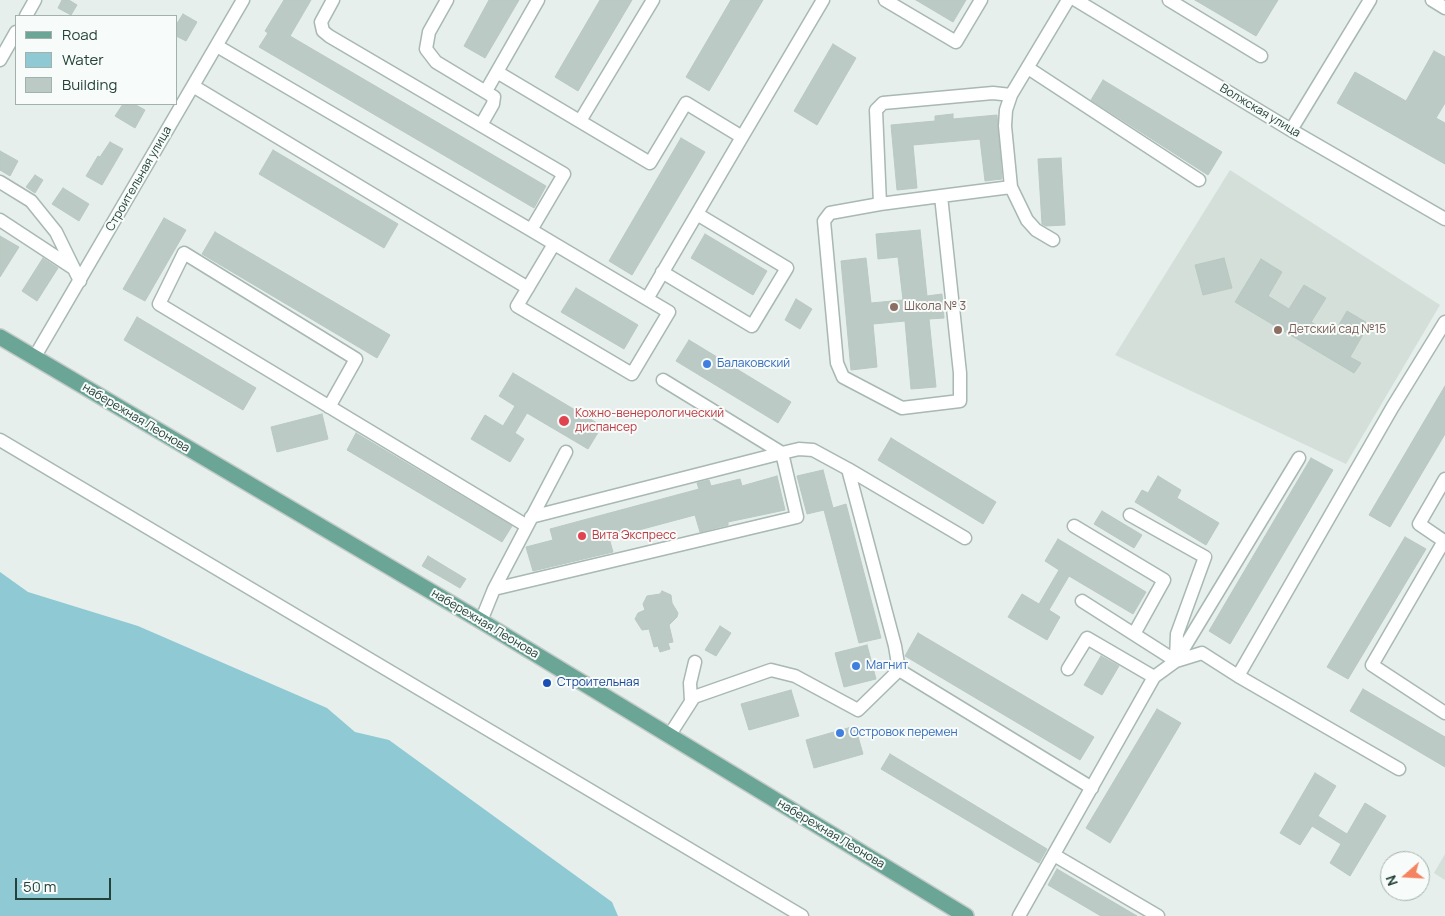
<!DOCTYPE html>
<html>
<head>
<meta charset="utf-8">
<style>
  body { margin:0 }
  #map { position:relative; width:1445px; height:916px; overflow:hidden; background:#e6efeb; font-family:Manrope,sans-serif }
  canvas { display:block }
  .legend { position:absolute; left:15px; top:15px; width:162px; height:90px; box-sizing:border-box; background:#f7fbf9; border:1px solid #a3b1ad; margin:0; padding:6px 9px; list-style:none; font-size:15px; color:#24423a }
  .legend li { display:flex; align-items:center; gap:10px; height:25px }
  .legend b { width:25px; border:1px solid #a3b1ad }
  .north { position:absolute; left:1380px; top:851px; width:50px; height:50px; box-sizing:border-box; background:#f7fbf9; border:1px solid #a3b1ad; border-radius:50%; rotate:251deg; font-size:14px; font-weight:700; line-height:20px; text-align:center; color:#24423a }
  .north::after { content:''; display:block; margin:auto; width:18px; height:22px; background:#f4845f; clip-path:polygon(50% 0,100% 100%,50% 72%,0 100%) }
  .scale { position:absolute; left:15px; top:878px; width:96px; height:22px; box-sizing:border-box; border:2px solid #24423a; border-top:0; padding-left:6px; font-size:15px; line-height:18px; white-space:nowrap; color:#24423a; -webkit-text-stroke:4px #f7fbf9; paint-order:stroke }
</style>
</head>
<body>
<div id="map">
<canvas width="1445" height="916"></canvas>
<ul class="legend">
<li><b style="height:6px;background:#6aa596"></b>Road</li>
<li><b style="height:14px;background:#8ec9d4"></b>Water</li>
<li><b style="height:14px;background:#bbcac4"></b>Building</li>
</ul>
<div class="north">N</div>
<div class="scale">50 m</div>
</div>
<script>
const g = document.querySelector('canvas').getContext('2d');
g.lineJoin = 'round';
function fillPath(path, color) {
  g.fillStyle = color;
  g.fill(path, 'evenodd');
}
function shape(rows) {
  const path = new Path2D();
  for (const r of rows) {
    path.moveTo(r[0], r[1]);
    for (let i = 2; i < r.length; i += 2) path.lineTo(r[i], r[i + 1]);
  }
  return path;
}
function trace(path, color, width, dash) {
  g.strokeStyle = color;
  g.lineWidth = width;
  g.lineCap = dash ? 'butt' : 'round';
  g.setLineDash(dash || []);
  g.stroke(path);
}
function label(font, color, halo, rows, align = 'center') {
  g.font = font + ' Manrope,sans-serif';
  g.lineWidth = 4;
  g.setLineDash([]);
  g.textBaseline = 'middle';
  g.strokeStyle = halo;
  g.fillStyle = color;
  for (const [text, x, y, turn = 0] of rows) {
    g.save();
    g.translate(x, y);
    g.rotate((+turn || 0) * Math.PI / 180);
    g.textAlign = isNaN(turn) ? turn : align;
    if (halo) g.strokeText(text, 0, 0);
    g.fillText(text, 0, 0);
    g.restore();
  }
}
fillPath(shape([
  [1230,170,1440,305,1346,464,1115,355],
  [1445,854,1445,880,1434,873]
]), '#d4dfda');
fillPath(shape([
  [0,572,28,592,138,626,327,708,355,732,389,740,612,902,618,916,0,916]
]), '#8ec9d4');
const building = shape([
  [62,0,69,0,77,5,71,15,58,8,62,0],
  [284,0,311,0,290,36,546,186,534,208,259,47,268,33,265,31,284,0],
  [489,0,519,0,485,58,464,46,489,0],
  [600,0,632,0,578,91,555,77,600,0],
  [731,0,763,0,709,91,686,77,731,0],
  [916,0,966,0,953,22,916,0],
  [1195,0,1278,0,1256,36,1195,0],
  [183,14,197,22,186,41,176,36,176,25,183,14],
  [833,44,856,58,817,125,794,111,833,44],
  [1434,51,1445,57,1445,103,1436,118,1445,123,1445,164,1337,103,1355,72,1406,101,1434,51],
  [1103,80,1222,152,1208,175,1091,100,1103,80],
  [123,104,134,104,145,110,135,128,115,116,123,104],
  [953,114,953,119,997,115,1002,179,985,181,980,139,913,145,917,188,897,190,891,125,935,121,935,116,953,114],
  [681,138,705,152,632,275,609,261,681,138],
  [110,142,123,149,102,185,86,176,98,156,100,157,110,142],
  [273,150,398,224,384,248,259,174,273,150],
  [0,151,18,161,10,176,0,170,0,151],
  [1061,158,1065,225,1046,226,1042,224,1038,159,1061,158],
  [35,175,43,180,35,193,26,187,35,175],
  [63,188,89,204,79,221,52,204,63,188],
  [164,218,186,230,145,301,123,289,164,218],
  [920,230,927,296,942,294,944,318,929,319,936,387,911,389,905,321,873,324,877,367,851,370,841,261,866,258,871,303,903,300,898,257,878,259,876,234,920,230],
  [215,232,390,335,377,358,202,254,215,232],
  [705,234,767,271,753,295,691,258,705,234],
  [0,236,19,247,0,277,0,236],
  [43,258,58,268,37,301,22,291,43,258],
  [1224,258,1232,288,1203,295,1195,265,1224,258],
  [1261,259,1282,272,1268,296,1289,309,1304,285,1326,298,1311,322,1333,335,1347,311,1369,324,1350,357,1361,363,1354,373,1235,302,1261,259],
  [576,288,638,325,624,349,561,312,576,288],
  [796,299,812,309,800,329,785,320,796,299],
  [137,317,256,388,243,410,124,340,137,317],
  [689,340,791,402,778,423,676,361,689,340],
  [513,373,602,426,588,449,527,413,515,433,524,439,510,462,471,439,485,415,503,426,515,406,499,396,513,373],
  [1445,386,1445,434,1390,527,1369,515,1445,386],
  [322,414,328,439,277,452,271,427,322,414],
  [356,433,512,526,502,542,347,450,356,433],
  [891,438,996,502,983,524,878,460,891,438],
  [1311,458,1333,470,1230,644,1209,631,1311,458],
  [823,470,833,508,846,504,881,638,859,643,824,510,807,514,797,476,823,470],
  [777,476,785,510,728,522,728,525,700,532,695,515,609,538,613,552,533,571,526,547,553,540,550,529,699,489,697,483,709,480,711,486,740,479,742,486,777,476],
  [1158,476,1181,490,1177,498,1219,523,1206,545,1135,502,1142,490,1148,493,1158,476],
  [1102,511,1142,535,1134,548,1094,524,1102,511],
  [1405,537,1426,549,1348,679,1327,667,1405,537],
  [1058,539,1146,592,1133,614,1069,576,1049,610,1060,617,1047,640,1008,617,1022,594,1039,604,1059,570,1045,561,1058,539],
  [428,556,466,579,460,588,422,566,428,556],
  [662,591,671,595,672,603,678,613,677,617,669,625,673,642,668,643,670,649,660,652,658,646,654,647,649,629,642,630,635,619,638,613,645,610,643,604,647,596,660,594,662,591],
  [720,626,731,633,716,656,705,650,720,626],
  [918,633,1094,737,1080,760,905,656,918,633],
  [867,645,876,679,844,687,835,653,867,645],
  [1101,656,1119,666,1102,695,1084,685,1101,656],
  [1363,689,1445,737,1445,767,1350,711,1363,689],
  [791,690,799,716,749,730,741,704,791,690],
  [1157,709,1181,723,1110,843,1086,828,1157,709],
  [855,726,863,754,814,768,806,740,855,726],
  [890,754,1047,849,1039,863,881,769,890,754],
  [1315,773,1336,786,1318,816,1347,834,1365,803,1386,816,1350,876,1330,863,1341,844,1312,826,1300,845,1280,833,1315,773],
  [1057,869,1137,916,1101,916,1048,885,1057,869]
]);
fillPath(building, '#bbcac4');
trace(building, '#b8c9c2', 1);
const minor = shape([
  [447,0,429,32,426,49,436,62,494,97,493,104,481,125],
  [885,0,956,42,981,0],
  [1076,0,1291,130,1445,219],
  [1169,0,1261,56],
  [1432,0,1445,8],
  [26,16,35,0],
  [217,46,531,230,564,174,329,36,323,31,321,22,333,0],
  [0,60,16,32],
  [1028,68,1199,180],
  [497,72,650,163,686,103,742,137,647,299,531,230],
  [193,86,528,288],
  [486,91,538,0],
  [580,121,653,0],
  [1291,130,1370,0],
  [742,137,823,0],
  [0,182,31,201,56,232,80,281],
  [941,196,960,373,960,401,902,408,843,377,837,363,824,221,830,213,880,204,941,196,1011,187],
  [880,204,876,110,883,103,993,93,1011,95],
  [0,220,73,268],
  [1053,240,1036,230,1027,220,1011,187,1005,126,1006,110,1011,95,1068,0],
  [554,244,517,306,632,374,669,312,647,299],
  [662,272,752,326,787,268,697,214],
  [34,358,243,0],
  [663,380,782,453,799,449,813,450,848,469],
  [329,407,356,359,184,253,159,304,527,526],
  [0,440,802,916],
  [1445,479,1419,524,1444,541,1372,665,1445,713],
  [1130,515,1205,557,1177,634,1176,659],
  [1074,526,1164,580,1134,634],
  [494,589,566,452],
  [1082,601,1176,661],
  [481,621,494,589,797,517,782,453,531,517],
  [1176,661,1299,458],
  [1068,669,1087,638,1154,677],
  [899,670,895,646,848,469,965,538],
  [1238,676,1399,769],
  [691,701,690,683,695,662],
  [669,736,694,697,771,670,795,676,858,710,899,670,1092,788],
  [1054,855,1158,916],
  [1019,916,1154,677,1176,661,1202,653,1238,676,1392,408,1445,322]
]);
const major = shape([
  [0,337,481,621,966,916]
]);
trace(minor, '#a8b8b2', 15);
trace(major, '#c2cac8', 18);
trace(minor, '#fff', 12);
trace(major, '#6aa596', 15);
for (const [x, y, r, color] of [
  [894,307,5,"#8d6e63"],
  [1278,330,5,"#8d6e63"],
  [707,364,5,"#3f7fe0"],
  [564,421,6,"#e0444e"],
  [582,536,5,"#e0444e"],
  [856,666,5,"#3f7fe0"],
  [547,683,5,"#1a4fb4"],
  [840,733,5,"#3f7fe0"]
]) {
  const dot = new Path2D();
  dot.arc(x, y, r, 0, 2 * Math.PI);
  g.fillStyle = color;
  g.fill(dot);
  trace(dot, '#f7fbf9', 2);
}
label('12px', '#24423a', '#f7fbf9', [
  ["Волжская улица",1260,111,31],
  ["Строительная улица",139,179,-60],
  ["набережная Леонова",136,418,31],
  ["набережная Леонова",485,624,31],
  ["набережная Леонова",831,834,31]
]);
label('12px', '#785e54', '#f7fbf9', [
  ["Школа № 3",904,307],
  ["Детский сад №15",1288,330]
], 'left');
label('12px', '#366cbe', '#f7fbf9', [
  ["Балаковский",717,364],
  ["Магнит",866,666],
  ["Островок перемен",850,733]
], 'left');
label('12px', '#be3a42', '#f7fbf9', [
  ["Кожно-венерологический",575,414],
  ["диспансер",575,428],
  ["Вита Экспресс",592,536]
], 'left');
label('12px', '#164399', '#f7fbf9', [
  ["Строительная",557,683]
], 'left');
</script>
</body>
</html>
